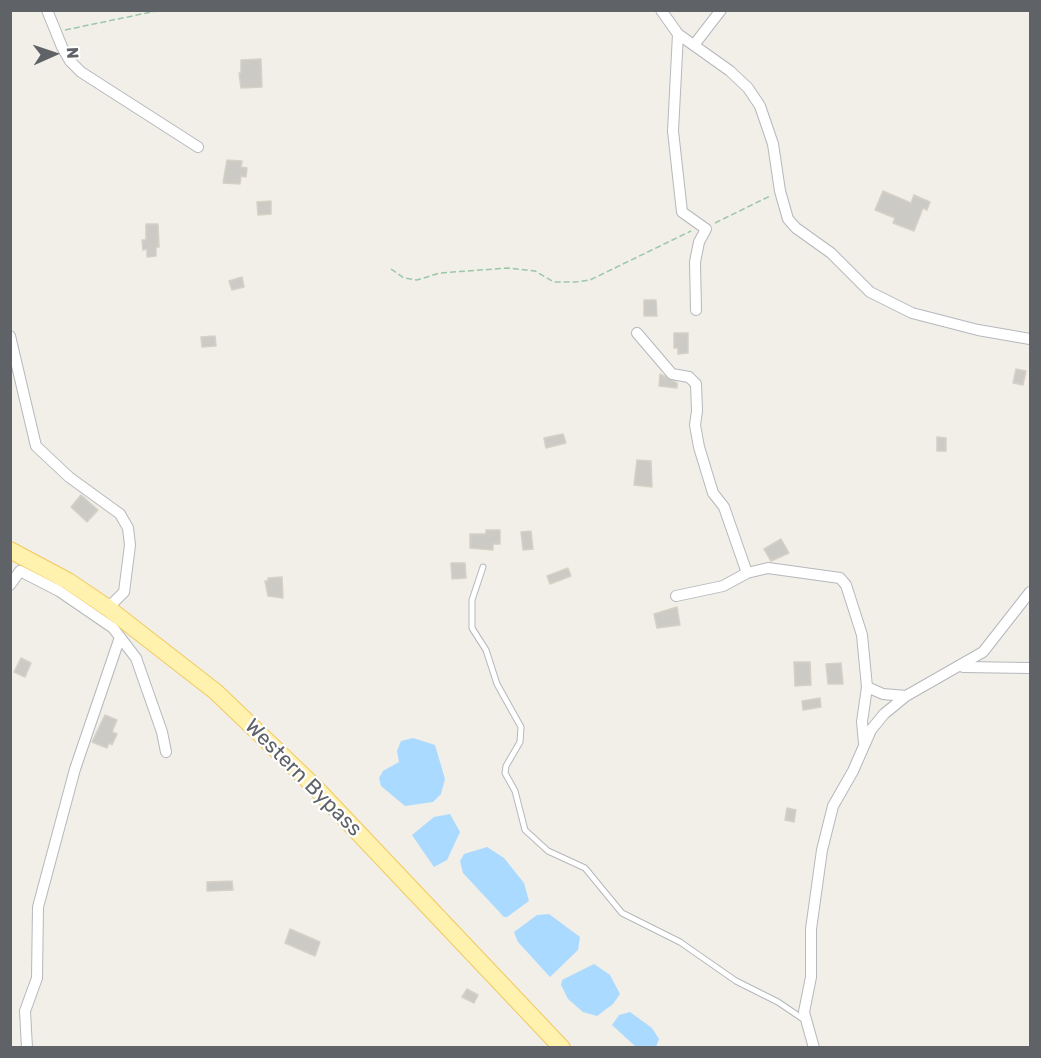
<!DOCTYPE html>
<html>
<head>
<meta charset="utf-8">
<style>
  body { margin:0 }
  #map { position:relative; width:1041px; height:1058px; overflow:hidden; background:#f1efe8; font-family:Rubik,sans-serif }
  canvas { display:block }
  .frame { position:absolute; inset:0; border:12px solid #5f6368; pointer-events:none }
  .north { position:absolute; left:24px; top:24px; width:60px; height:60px; -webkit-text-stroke:4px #fff; paint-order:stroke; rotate:87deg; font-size:16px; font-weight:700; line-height:24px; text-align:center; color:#5f6368 }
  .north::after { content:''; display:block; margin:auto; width:21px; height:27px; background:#5f6368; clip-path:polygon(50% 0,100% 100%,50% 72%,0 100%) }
</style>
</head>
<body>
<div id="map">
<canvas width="1041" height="1058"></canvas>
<div class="frame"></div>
<div class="north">N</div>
</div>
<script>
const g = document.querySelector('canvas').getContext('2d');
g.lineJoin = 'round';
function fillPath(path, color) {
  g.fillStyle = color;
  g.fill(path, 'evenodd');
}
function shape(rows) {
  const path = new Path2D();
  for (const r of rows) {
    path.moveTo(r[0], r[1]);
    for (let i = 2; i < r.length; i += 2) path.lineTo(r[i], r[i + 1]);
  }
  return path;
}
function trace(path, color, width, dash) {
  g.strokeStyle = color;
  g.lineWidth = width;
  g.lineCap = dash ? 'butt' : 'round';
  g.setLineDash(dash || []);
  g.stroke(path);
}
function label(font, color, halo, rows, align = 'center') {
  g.font = font + ' Rubik,sans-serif';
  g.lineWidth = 4.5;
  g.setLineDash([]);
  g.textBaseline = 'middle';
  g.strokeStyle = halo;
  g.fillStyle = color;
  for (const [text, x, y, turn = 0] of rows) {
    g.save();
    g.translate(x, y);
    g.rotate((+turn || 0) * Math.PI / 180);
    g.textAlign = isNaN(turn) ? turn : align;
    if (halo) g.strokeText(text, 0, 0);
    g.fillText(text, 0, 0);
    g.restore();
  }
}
fillPath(shape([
  [413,738,435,745,445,779,441,794,433,802,405,806,381,786,379,778,383,771,399,762,397,751,401,741],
  [450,814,460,832,447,860,434,867,412,835,434,817],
  [487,847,504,858,524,883,529,901,507,917,504,917,463,873,460,861,464,854],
  [549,914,580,937,578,950,550,977,518,942,514,932,537,915],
  [594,964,610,975,620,994,613,1004,597,1016,583,1012,568,999,561,985,562,980],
  [630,1012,652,1028,659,1039,656,1047,636,1047,612,1025,619,1015]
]), '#aadaff');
const building = shape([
  [261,59,262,87,241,88,239,73,241,73,241,60,261,59],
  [227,160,242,161,241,167,247,168,246,177,241,176,240,184,223,183,227,160],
  [883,191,911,203,914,195,930,202,927,210,923,208,914,231,893,223,895,218,875,210,883,191],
  [271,201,271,214,258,215,257,202,271,201],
  [146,224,158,224,159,247,156,247,156,256,147,257,147,249,143,250,142,240,146,240,146,224],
  [242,277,244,287,232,290,229,281,242,277],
  [644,300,656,300,657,316,644,316,644,300],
  [674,333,688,333,688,353,678,354,678,348,674,348,674,333],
  [215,336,216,346,202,347,201,337,215,336],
  [1016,369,1026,371,1023,385,1013,383,1016,369],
  [660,374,677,383,677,388,659,386,660,374],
  [563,434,566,443,546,448,544,438,563,434],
  [937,437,946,438,946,451,937,451,937,437],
  [637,460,651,461,652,487,634,485,637,460],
  [81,495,98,510,87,522,71,507,81,495],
  [486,530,500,530,500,544,493,544,493,550,470,548,470,534,486,534,486,530],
  [531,531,533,549,523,550,521,532,531,531],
  [781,539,789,553,771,561,764,549,781,539],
  [451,563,465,563,466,578,452,579,451,563],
  [568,568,571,576,550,584,547,576,568,568],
  [282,577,283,598,268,596,265,581,268,581,268,578,282,577],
  [677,607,680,625,657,628,654,614,677,607],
  [21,658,31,663,25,677,14,672,21,658],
  [794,662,810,662,811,685,795,686,794,662],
  [841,663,843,684,828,684,826,664,841,663],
  [820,698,821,707,803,710,802,701,820,698],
  [105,715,117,720,112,732,117,734,112,745,109,743,107,748,92,742,105,715],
  [787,808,796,810,794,822,785,820,787,808],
  [232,881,233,890,207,891,207,882,232,881],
  [290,929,320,942,315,956,285,943,290,929],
  [467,989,478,995,474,1003,462,997,467,989]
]);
fillPath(building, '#cccac5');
trace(building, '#d6d1c6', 1.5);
const lane = shape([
  [483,567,472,600,472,628,486,650,497,684,521,727,520,742,506,766,505,773,515,791,525,830,548,851,585,868,622,913,680,942,736,981,778,1002,806,1021]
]);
const street = shape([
  [47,10,62,47,70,61,81,72,198,147],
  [661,10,678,34,730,71,748,88,760,106,773,144,780,191,788,219,796,228,831,253,870,292,912,313,978,330,1030,339],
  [678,34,673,131,682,212,706,229,699,242,695,262,696,310],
  [694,45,721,10],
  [637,333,672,374,689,377,696,384,697,411,695,425,699,447,713,493,724,507,747,573],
  [10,336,36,446,69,477,120,514,128,528,130,545,124,592,108,608],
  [10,585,20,571,59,591,113,628,136,658,162,732,166,752],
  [676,596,723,586,747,573,768,568,840,578,846,585,862,635,867,687,883,694,906,696],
  [963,667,1030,668],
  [864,743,862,722,867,687],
  [27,1048,25,1011,37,978,38,907,75,769,120,637],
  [814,1048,804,1012,811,977,811,929,822,850,833,806,853,771,871,730,884,714,906,696,983,652,1030,592]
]);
const primary = shape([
  [10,550,68,581,108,608,216,692,314,786,562,1048]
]);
trace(lane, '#b5b8bc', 7);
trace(street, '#b5b8bc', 12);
trace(primary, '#f2c960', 18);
trace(shape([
  [65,30,161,10],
  [715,223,770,196],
  [391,269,404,278,417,280,440,273,508,268,535,271,554,282,576,282,590,280,691,231]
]), '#9cc7a9', 1.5, [6, 3]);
trace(lane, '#fff', 5);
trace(street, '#fff', 10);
trace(primary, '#fff2af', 16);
label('21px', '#5f6368', '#fff', [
  ["Western Bypass",303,778,45]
]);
</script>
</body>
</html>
